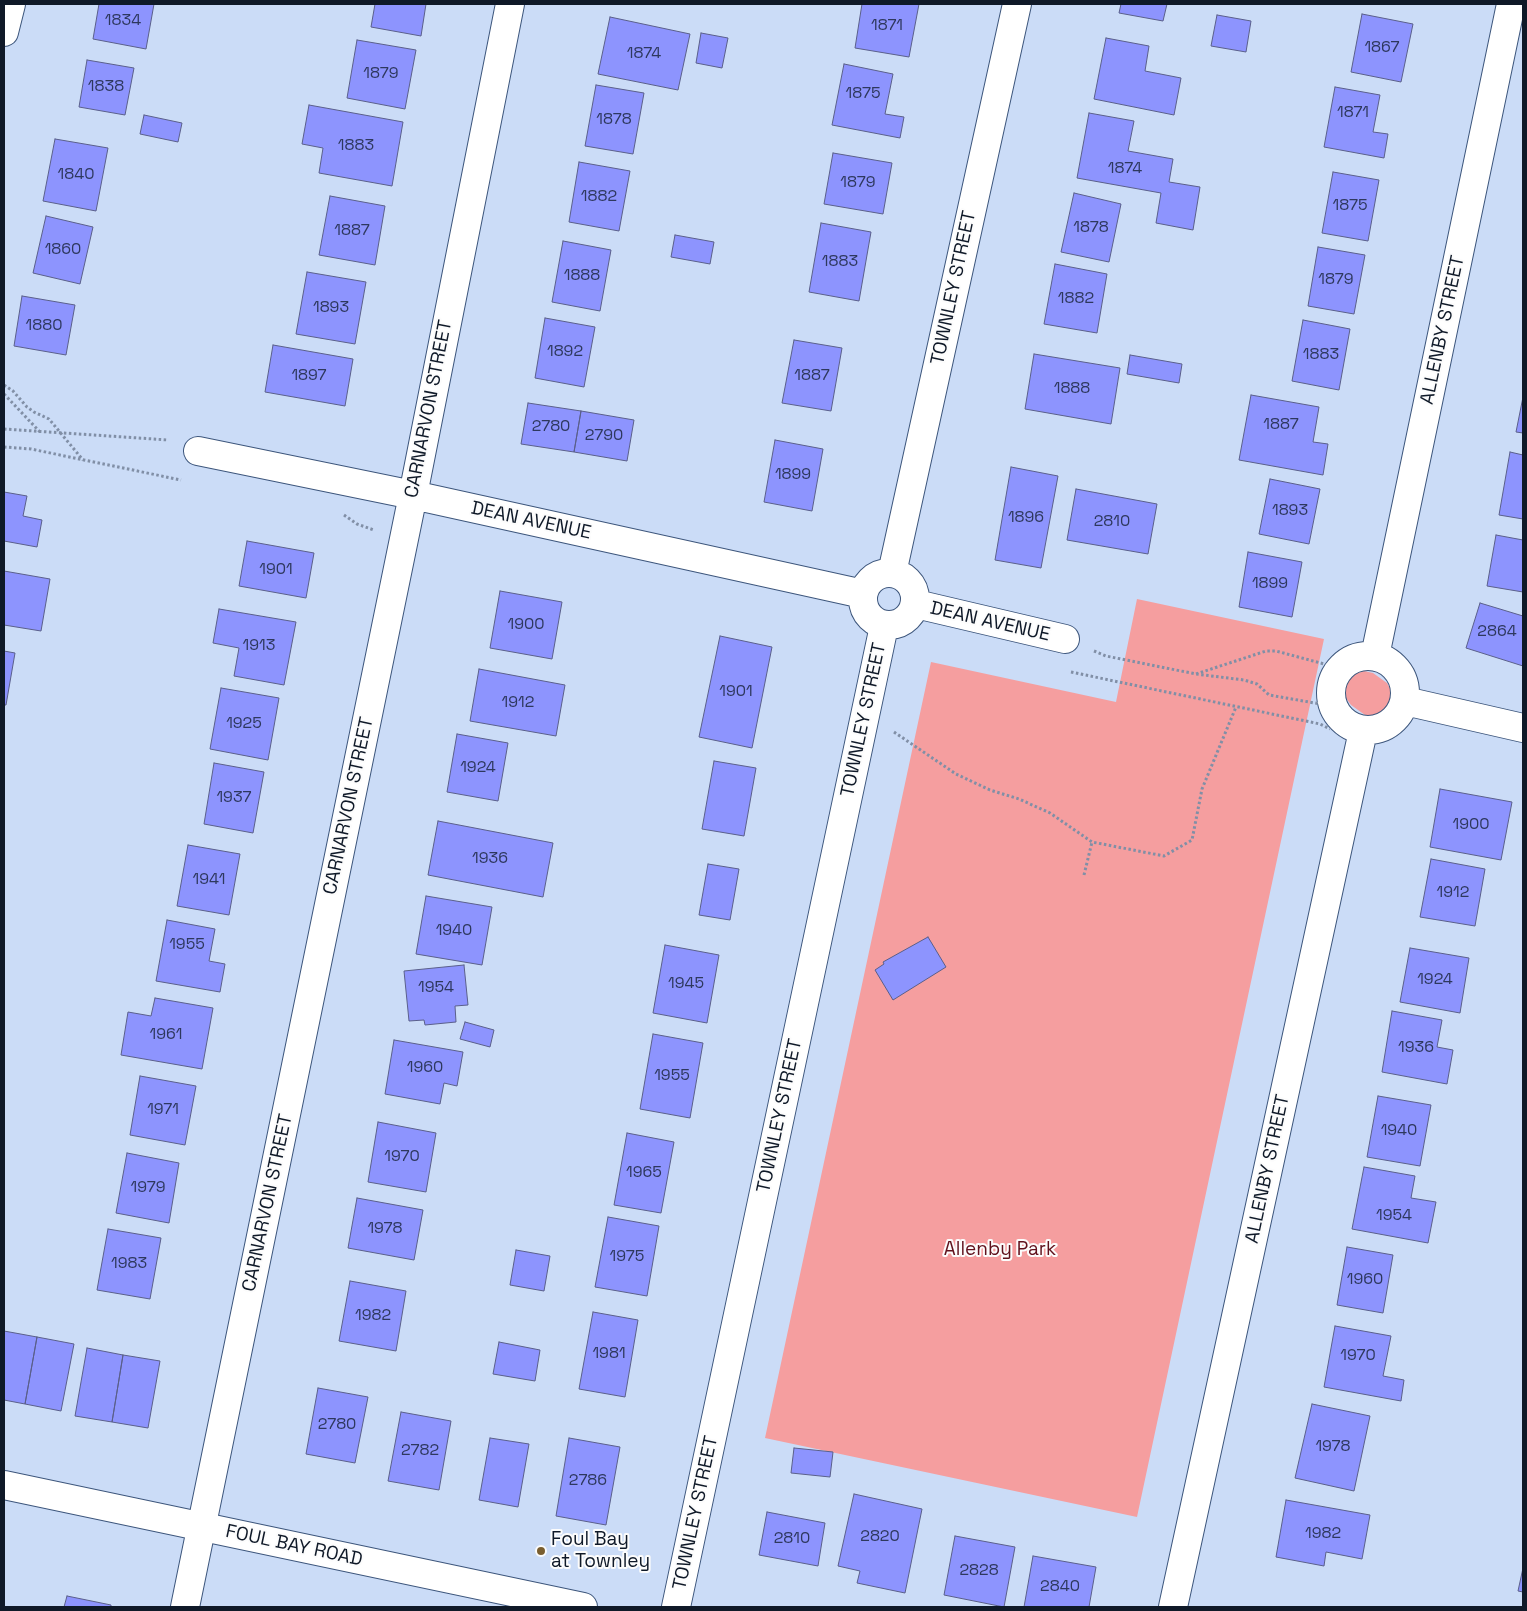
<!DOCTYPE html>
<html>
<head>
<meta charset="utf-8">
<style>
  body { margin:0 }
  #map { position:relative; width:1527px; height:1611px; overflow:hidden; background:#cbdcf7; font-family:"Space Grotesk",sans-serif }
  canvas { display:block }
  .frame { position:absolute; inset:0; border:5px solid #0f1928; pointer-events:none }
</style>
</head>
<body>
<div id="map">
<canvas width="1527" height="1611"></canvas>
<div class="frame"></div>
</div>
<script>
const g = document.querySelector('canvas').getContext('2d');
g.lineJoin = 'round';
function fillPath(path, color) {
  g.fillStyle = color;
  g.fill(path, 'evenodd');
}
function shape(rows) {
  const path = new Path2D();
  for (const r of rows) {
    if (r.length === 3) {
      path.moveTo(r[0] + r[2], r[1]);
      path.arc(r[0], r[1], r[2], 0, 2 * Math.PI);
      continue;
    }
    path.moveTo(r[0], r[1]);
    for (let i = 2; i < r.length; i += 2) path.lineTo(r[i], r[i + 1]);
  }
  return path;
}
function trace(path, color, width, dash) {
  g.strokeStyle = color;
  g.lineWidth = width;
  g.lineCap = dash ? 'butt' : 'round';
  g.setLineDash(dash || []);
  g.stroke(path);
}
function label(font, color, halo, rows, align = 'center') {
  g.font = font + ' "Space Grotesk",sans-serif';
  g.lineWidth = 4;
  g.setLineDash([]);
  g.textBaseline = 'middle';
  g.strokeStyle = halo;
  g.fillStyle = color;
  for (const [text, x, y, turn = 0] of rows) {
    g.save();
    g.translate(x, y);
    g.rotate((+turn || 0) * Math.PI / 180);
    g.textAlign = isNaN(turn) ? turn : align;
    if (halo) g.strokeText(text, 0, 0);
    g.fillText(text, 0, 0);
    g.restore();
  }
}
fillPath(shape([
  [1137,599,1324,639,1137,1517,765,1438,931,662,1116,702],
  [1364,671,1373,673,1387,683,1392,692,1392,701,1388,709,1381,714,1373,717,1365,715,1351,705,1346,698,1345,688,1348,680,1355,674]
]), '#f59e9f');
const building = shape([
  [99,4,154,4,146,49,93,39,99,4],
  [375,4,426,4,421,36,371,27,375,4],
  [862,4,919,4,909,57,855,48,862,4],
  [1121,4,1167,4,1163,21,1119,13,1121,4],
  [1362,14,1413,24,1401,82,1351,72,1362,14],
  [1217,15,1251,21,1246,52,1211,46,1217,15],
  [610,17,690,34,678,90,598,74,610,17],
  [701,33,728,38,722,68,696,63,701,33],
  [1106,38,1149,46,1145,71,1181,78,1174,115,1094,99,1106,38],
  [357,40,416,50,405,109,347,98,357,40],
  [87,60,134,68,125,115,79,107,87,60],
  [844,64,893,74,885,114,904,117,900,138,832,125,844,64],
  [596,85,644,93,633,154,585,146,596,85],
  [1335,87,1380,95,1373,132,1388,134,1384,158,1324,147,1335,87],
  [309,105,403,122,392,186,319,173,323,148,302,144,309,105],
  [1089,113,1134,121,1128,151,1173,159,1169,182,1200,187,1193,230,1156,223,1161,193,1077,178,1089,113],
  [144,115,182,123,178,142,140,134,144,115],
  [55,139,108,148,96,211,43,201,55,139],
  [833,153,892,163,883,214,824,204,833,153],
  [579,162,630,171,619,231,569,222,579,162],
  [1333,172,1379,180,1368,241,1322,233,1333,172],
  [1074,193,1121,204,1109,262,1061,252,1074,193],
  [330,196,385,206,375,265,319,255,330,196],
  [46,216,93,227,80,284,33,273,46,216],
  [821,223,871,232,859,301,809,292,821,223],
  [675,235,714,242,710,264,671,257,675,235],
  [563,241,611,250,600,311,552,302,563,241],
  [1318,247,1365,255,1354,314,1308,306,1318,247],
  [1055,264,1107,274,1097,333,1044,324,1055,264],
  [307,272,366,282,355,344,296,334,307,272],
  [22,296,75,305,66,355,14,346,22,296],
  [545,318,595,327,584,387,535,378,545,318],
  [1303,320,1350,329,1339,390,1292,381,1303,320],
  [794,340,842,348,831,411,782,403,794,340],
  [273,345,353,359,345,406,265,392,273,345],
  [1034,354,1120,368,1111,424,1025,409,1034,354],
  [1130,355,1182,364,1179,383,1127,374,1130,355],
  [1251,395,1319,407,1313,442,1328,444,1323,475,1239,460,1251,395],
  [1523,397,1523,433,1516,432,1523,397],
  [528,403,581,411,574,452,521,444,528,403],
  [581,411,634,420,627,461,574,452,581,411],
  [775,440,823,449,812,511,764,502,775,440],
  [1510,452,1523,455,1523,519,1499,515,1510,452],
  [1011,467,1058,476,1041,568,995,560,1011,467],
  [1270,479,1320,489,1309,544,1259,534,1270,479],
  [1076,489,1157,504,1148,554,1067,540,1076,489],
  [4,492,27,496,23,516,42,520,37,547,4,541,4,492],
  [1496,535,1523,540,1523,592,1487,586,1496,535],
  [247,541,314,553,306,598,239,586,247,541],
  [1248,552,1302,562,1292,617,1239,607,1248,552],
  [4,571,50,579,41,631,4,625,4,571],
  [500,591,562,602,552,659,490,648,500,591],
  [1480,603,1523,616,1523,666,1466,648,1480,603],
  [219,609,296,622,284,685,234,676,239,648,213,643,219,609],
  [720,636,772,647,752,748,699,737,720,636],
  [4,651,15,653,6,705,4,705,4,651],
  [479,669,565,685,556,736,470,721,479,669],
  [221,688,279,698,268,760,210,749,221,688],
  [457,734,508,743,498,801,447,792,457,734],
  [714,761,756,768,744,836,702,829,714,761],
  [214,763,264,772,253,833,204,824,214,763],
  [1440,789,1512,802,1501,860,1430,847,1440,789],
  [438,821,553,843,543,897,428,875,438,821],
  [188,845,240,854,229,915,177,906,188,845],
  [1431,859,1485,869,1475,926,1420,917,1431,859],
  [708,864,739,869,730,920,699,915,708,864],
  [426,896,492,907,482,965,416,954,426,896],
  [167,920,215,929,209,961,225,964,220,992,156,981,167,920],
  [928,937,946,967,893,1000,875,970,884,964,883,962,928,937],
  [665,945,719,955,707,1023,653,1013,665,945],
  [1410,948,1469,958,1460,1013,1400,1002,1410,948],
  [464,965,468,1005,455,1006,456,1022,425,1025,424,1020,409,1021,404,971,464,965],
  [155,998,213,1008,202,1069,121,1055,128,1012,151,1016,155,998],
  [1392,1011,1442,1020,1437,1047,1453,1050,1447,1084,1382,1072,1392,1011],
  [465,1022,494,1030,490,1047,460,1039,465,1022],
  [653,1034,703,1043,690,1118,640,1109,653,1034],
  [394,1040,463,1052,457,1086,444,1083,440,1104,385,1094,394,1040],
  [140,1076,196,1086,185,1145,130,1135,140,1076],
  [1378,1096,1431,1105,1420,1166,1367,1157,1378,1096],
  [378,1122,436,1133,426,1192,368,1182,378,1122],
  [627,1133,674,1142,661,1213,614,1205,627,1133],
  [127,1153,179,1163,169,1223,116,1213,127,1153],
  [1364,1167,1415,1176,1411,1198,1436,1202,1428,1243,1352,1229,1364,1167],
  [357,1198,423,1210,414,1260,348,1248,357,1198],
  [608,1217,659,1226,647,1296,595,1287,608,1217],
  [108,1229,161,1238,150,1299,97,1290,108,1229],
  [1347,1247,1393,1255,1383,1313,1337,1305,1347,1247],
  [516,1250,550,1256,544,1291,510,1285,516,1250],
  [350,1281,406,1291,396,1351,339,1341,350,1281],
  [593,1312,638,1320,625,1397,579,1389,593,1312],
  [1335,1326,1391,1336,1383,1376,1404,1380,1401,1401,1324,1387,1335,1326],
  [4,1331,37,1337,25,1404,4,1400,4,1331],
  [37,1337,74,1344,61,1411,25,1404,37,1337],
  [499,1342,540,1350,535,1381,493,1374,499,1342],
  [87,1348,123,1355,112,1422,75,1416,87,1348],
  [123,1355,160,1361,148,1428,112,1422,123,1355],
  [318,1388,368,1397,355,1463,306,1454,318,1388],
  [1312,1404,1370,1416,1354,1491,1295,1478,1312,1404],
  [401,1412,451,1421,439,1490,388,1481,401,1412],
  [490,1438,529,1444,518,1507,479,1500,490,1438],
  [569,1438,620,1447,606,1525,556,1516,569,1438],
  [794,1448,833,1452,830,1477,791,1473,794,1448],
  [854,1494,922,1509,905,1593,857,1583,860,1571,838,1566,854,1494],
  [1286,1500,1370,1515,1362,1559,1326,1552,1324,1566,1276,1557,1286,1500],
  [767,1512,825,1523,818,1566,759,1555,767,1512],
  [955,1536,1015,1547,1004,1607,944,1595,955,1536],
  [1033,1556,1096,1567,1089,1607,1024,1607,1033,1556],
  [1523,1568,1523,1592,1518,1591,1523,1568],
  [67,1596,111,1605,111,1607,64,1607,67,1596]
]);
fillPath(building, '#8d94fe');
trace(building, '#5a5f8a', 1);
const street = shape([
  [4,32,11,4],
  [198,451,413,495,863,594],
  [889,599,26],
  [892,573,1017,4],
  [916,604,1065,639],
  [1368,693,37],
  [1375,656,1511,4],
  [1405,701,1523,728],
  [185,1607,413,495,510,4],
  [676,1607,884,626],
  [1173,1607,1363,731]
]);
const secondary = shape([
  [4,1485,583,1607]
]);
trace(street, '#3d567c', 30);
trace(secondary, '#3d567c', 30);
trace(shape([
  [4,385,13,391,27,407,34,412,49,419,83,460],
  [4,394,40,432],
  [4,429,168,440],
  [4,447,31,449,181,480],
  [344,515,357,524,374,530],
  [1094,651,1106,656,1196,674,1244,680,1257,684,1269,695,1332,706],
  [1071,672,1320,724,1330,729],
  [1196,674,1266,651,1276,651,1339,668],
  [894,732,956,774,990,790,1019,799,1050,813,1092,842,1164,856,1192,840,1202,789,1236,707],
  [1084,875,1092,842]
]), '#818fa6', 3, [2.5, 2.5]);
trace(street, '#fff', 28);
trace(secondary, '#fff', 28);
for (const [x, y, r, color] of [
  [541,1551,5,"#795e30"]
]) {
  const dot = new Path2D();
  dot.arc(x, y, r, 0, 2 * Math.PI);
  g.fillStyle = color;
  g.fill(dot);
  trace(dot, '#fcfcfc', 2);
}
label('16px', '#2e385e', null, [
  ["1834",123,21],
  ["1871",887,26],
  ["1867",1382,48],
  ["1874",644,54],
  ["1879",381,74],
  ["1838",106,87],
  ["1875",863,94],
  ["1871",1353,113],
  ["1878",614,120],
  ["1883",356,146],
  ["1874",1125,169],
  ["1840",76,175],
  ["1879",858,183],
  ["1882",599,197],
  ["1875",1350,206],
  ["1878",1091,228],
  ["1887",352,231],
  ["1860",63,250],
  ["1883",840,262],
  ["1888",582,276],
  ["1879",1336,280],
  ["1882",1076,299],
  ["1893",331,308],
  ["1880",44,326],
  ["1892",565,352],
  ["1883",1321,355],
  ["1897",309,376],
  ["1887",812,376],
  ["1888",1072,389],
  ["1887",1281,425],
  ["2780",551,427],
  ["2790",604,436],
  ["1899",793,475],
  ["1893",1290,511],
  ["1896",1026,518],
  ["2810",1112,522],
  ["1901",276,570],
  ["1899",1270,584],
  ["1900",526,625],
  ["2864",1497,632],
  ["1913",259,646],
  ["1901",736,692],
  ["1912",518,703],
  ["1925",244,724],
  ["1924",478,768],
  ["1937",234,798],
  ["1900",1471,825],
  ["1936",490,859],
  ["1941",209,880],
  ["1912",1453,893],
  ["1940",454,931],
  ["1955",187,945],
  ["1924",1435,980],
  ["1945",686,984],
  ["1954",436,988],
  ["1961",166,1035],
  ["1936",1416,1048],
  ["1960",425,1068],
  ["1955",672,1076],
  ["1971",163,1110],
  ["1940",1399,1131],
  ["1970",402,1157],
  ["1965",644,1173],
  ["1979",148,1188],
  ["1954",1394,1216],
  ["1978",385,1229],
  ["1975",627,1257],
  ["1983",129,1264],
  ["1960",1365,1280],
  ["1982",373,1316],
  ["1981",609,1354],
  ["1970",1358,1356],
  ["2780",337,1425],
  ["1978",1333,1447],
  ["2782",420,1451],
  ["2786",588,1481],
  ["1982",1323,1534],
  ["2820",880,1537],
  ["2810",792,1539],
  ["2828",979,1571],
  ["2840",1060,1587]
]);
label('19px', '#0f1928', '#fcfcfc', [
  ["TOWNLEY STREET",954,288,-78],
  ["ALLENBY STREET",1443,330,-78],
  ["CARNARVON STREET",429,409,-79],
  ["DEAN AVENUE",531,521,12],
  ["DEAN AVENUE",990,622,13],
  ["TOWNLEY STREET",864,720,-78],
  ["CARNARVON STREET",349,806,-78],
  ["TOWNLEY STREET",780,1116,-78],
  ["ALLENBY STREET",1268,1169,-78],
  ["CARNARVON STREET",268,1203,-78],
  ["TOWNLEY STREET",696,1513,-78],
  ["FOUL BAY ROAD",294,1546,12]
]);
label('19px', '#60111c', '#fcfcfc', [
  ["Allenby Park",1000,1250]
]);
label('19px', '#0f1928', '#fcfcfc', [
  ["Foul Bay",551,1540],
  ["at Townley",551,1562]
], 'left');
</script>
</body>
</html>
